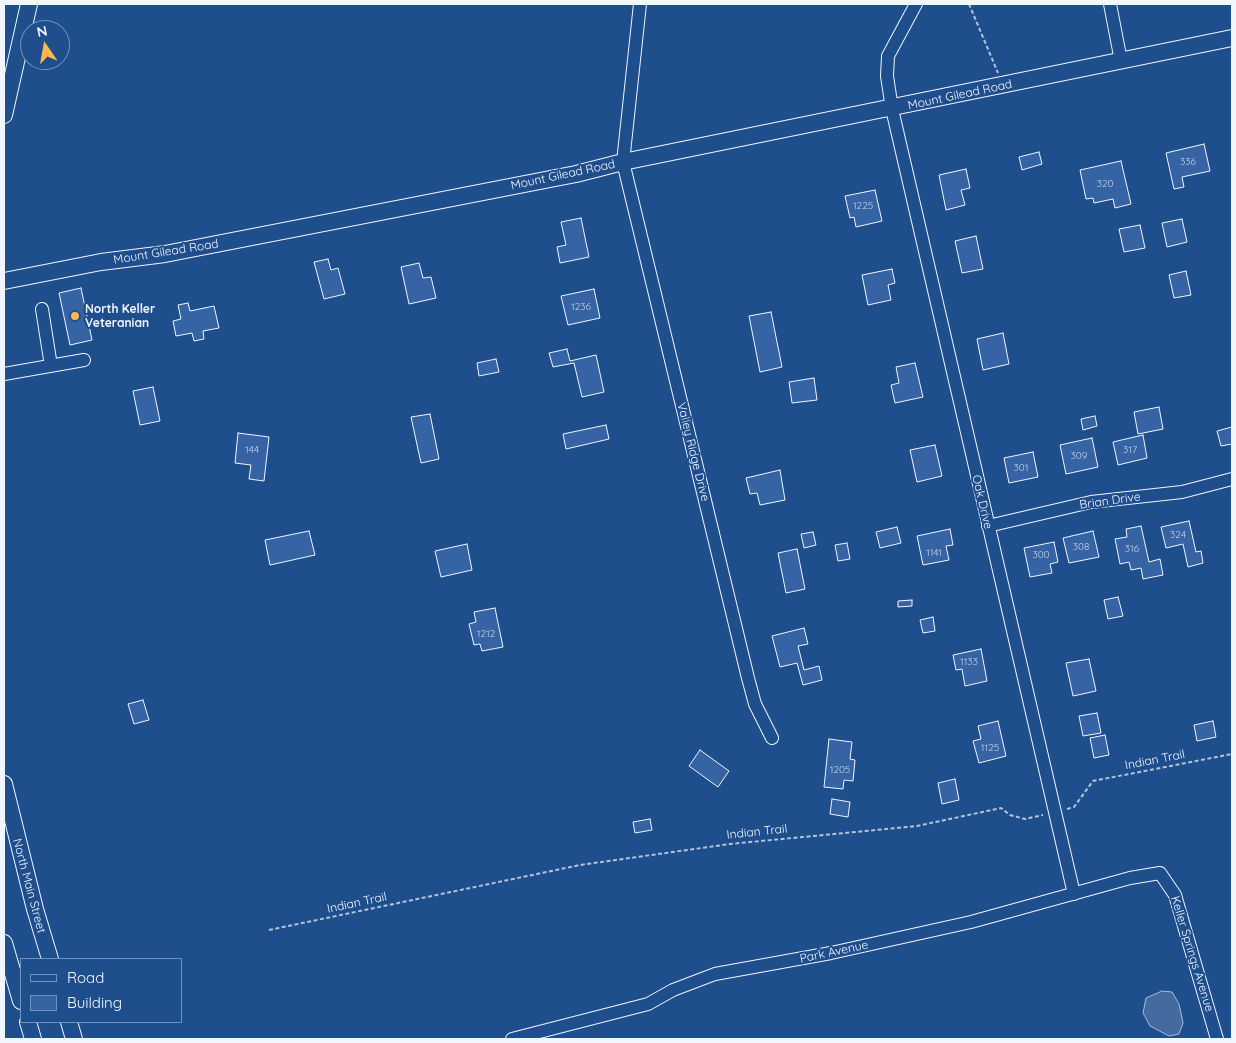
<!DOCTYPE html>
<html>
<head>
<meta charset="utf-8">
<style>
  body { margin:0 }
  #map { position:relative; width:1236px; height:1043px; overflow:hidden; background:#1f4e8c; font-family:Quicksand,sans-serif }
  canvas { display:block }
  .frame { position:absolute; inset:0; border:5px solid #f2f6ff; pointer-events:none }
  .legend { position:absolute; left:20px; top:958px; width:162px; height:65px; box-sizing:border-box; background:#1f4e8c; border:1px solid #7391ba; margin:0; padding:6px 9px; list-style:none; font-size:15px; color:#f2f6ff }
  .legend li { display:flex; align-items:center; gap:10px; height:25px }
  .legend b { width:25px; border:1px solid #7391ba }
  .north { position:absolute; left:20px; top:20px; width:50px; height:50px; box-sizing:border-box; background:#1f4e8c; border:1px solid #7391ba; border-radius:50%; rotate:348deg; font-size:14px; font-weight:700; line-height:20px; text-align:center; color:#f2f6ff }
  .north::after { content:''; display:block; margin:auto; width:18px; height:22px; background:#ffb74d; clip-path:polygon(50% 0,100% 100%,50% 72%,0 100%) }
</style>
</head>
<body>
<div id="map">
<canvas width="1236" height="1043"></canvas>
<div class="frame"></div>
<ul class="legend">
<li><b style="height:6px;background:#1f4e8c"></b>Road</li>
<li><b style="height:14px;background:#3563a3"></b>Building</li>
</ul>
<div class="north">N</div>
</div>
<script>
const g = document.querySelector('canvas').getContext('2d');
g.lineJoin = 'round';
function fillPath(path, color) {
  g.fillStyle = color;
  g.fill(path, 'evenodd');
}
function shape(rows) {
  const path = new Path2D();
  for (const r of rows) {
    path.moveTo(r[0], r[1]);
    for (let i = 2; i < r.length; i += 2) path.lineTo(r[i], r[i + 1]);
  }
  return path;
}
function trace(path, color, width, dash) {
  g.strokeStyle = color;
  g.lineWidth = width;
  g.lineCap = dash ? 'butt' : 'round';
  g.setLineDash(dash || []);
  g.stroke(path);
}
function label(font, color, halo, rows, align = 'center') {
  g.font = font + ' Quicksand,sans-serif';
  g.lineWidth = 4;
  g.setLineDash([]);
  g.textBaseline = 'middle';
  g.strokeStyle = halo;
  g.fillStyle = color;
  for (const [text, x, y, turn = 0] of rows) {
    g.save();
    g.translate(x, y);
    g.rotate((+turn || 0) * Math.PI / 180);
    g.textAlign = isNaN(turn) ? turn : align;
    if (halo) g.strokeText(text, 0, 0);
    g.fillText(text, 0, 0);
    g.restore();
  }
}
const water = shape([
  [1162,991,1172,992,1179,1004,1183,1023,1179,1034,1169,1036,1150,1026,1143,1013,1146,998,1162,991]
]);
fillPath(water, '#446ba0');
trace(water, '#a8bbd7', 1);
const building = shape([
  [1204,144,1210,171,1182,177,1184,187,1174,189,1166,153,1204,144],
  [1039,152,1042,164,1022,170,1019,157,1039,152],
  [1121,161,1131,204,1115,208,1113,199,1094,203,1093,198,1086,199,1080,170,1121,161],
  [966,169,970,188,961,190,965,205,946,210,939,175,966,169],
  [875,190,882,221,856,227,854,217,850,218,845,196,875,190],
  [581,218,589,257,560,263,557,247,566,245,561,222,581,218],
  [1182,219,1187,242,1167,247,1162,223,1182,219],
  [1140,225,1145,248,1124,252,1119,229,1140,225],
  [976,236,983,269,962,273,955,241,976,236],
  [328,259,331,270,338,268,345,294,324,299,314,262,328,259],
  [419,263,423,278,431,277,436,298,409,304,401,267,419,263],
  [892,269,895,283,888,285,891,300,868,305,862,275,892,269],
  [1186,271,1191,295,1174,298,1169,275,1186,271],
  [81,288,92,340,70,345,59,293,81,288],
  [594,289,600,318,568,325,561,296,594,289],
  [188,303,190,311,214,306,219,328,203,331,204,339,194,341,192,333,176,336,173,321,181,319,178,305,188,303],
  [771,312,782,367,760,372,749,316,771,312],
  [1003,333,1009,364,983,370,977,339,1003,333],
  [567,349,570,361,596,355,604,392,582,397,574,363,553,367,549,353,567,349],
  [496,359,499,372,479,376,477,363,496,359],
  [915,363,923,397,895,403,891,385,899,383,896,367,915,363],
  [814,378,817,400,792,403,789,382,814,378],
  [153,387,160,421,140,425,133,391,153,387],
  [1159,407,1163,429,1138,434,1134,412,1159,407],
  [430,414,439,459,421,463,411,417,430,414],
  [1095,416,1097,426,1083,430,1081,419,1095,416],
  [606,425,609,439,566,449,563,434,606,425],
  [1232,427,1232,444,1221,446,1217,431,1232,427],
  [238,433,269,437,264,481,249,479,251,465,235,463,238,433],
  [1143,435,1147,458,1118,465,1113,442,1143,435],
  [1092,438,1098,467,1066,474,1060,445,1092,438],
  [935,445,942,476,917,482,910,450,935,445],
  [1033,452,1038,477,1009,483,1004,458,1033,452],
  [780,470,785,500,760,505,757,493,750,494,746,478,780,470],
  [1189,521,1196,552,1201,551,1203,563,1188,567,1183,544,1166,548,1161,527,1189,521],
  [1141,526,1149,562,1160,559,1163,575,1143,579,1141,568,1131,570,1129,562,1120,564,1115,539,1127,537,1126,529,1141,526],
  [897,527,901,543,880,548,876,532,897,527],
  [950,529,953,545,946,546,949,560,923,565,917,536,950,529],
  [309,531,315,555,270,565,265,540,309,531],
  [1093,531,1099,557,1069,563,1063,538,1093,531],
  [813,532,816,545,804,548,801,534,813,532],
  [1054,542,1058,562,1050,564,1052,573,1030,577,1024,548,1054,542],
  [847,543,850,559,838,561,835,545,847,543],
  [467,544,472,570,441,577,435,551,467,544],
  [797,549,805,589,786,593,778,553,797,549],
  [1118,597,1123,616,1108,619,1104,600,1118,597],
  [912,600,912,606,898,607,898,601,912,600],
  [495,608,503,647,482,651,480,644,474,645,469,624,476,622,474,612,495,608],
  [933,617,935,631,923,633,920,620,933,617],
  [804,628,808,644,798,646,804,670,819,666,822,680,803,685,797,663,780,667,772,636,804,628],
  [981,649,987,681,965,686,962,669,956,670,953,655,981,649],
  [1089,659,1096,691,1073,696,1066,663,1089,659],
  [143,700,149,720,134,724,128,704,143,700],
  [1097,713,1101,733,1083,736,1079,716,1097,713],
  [998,721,1006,756,979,763,973,741,981,739,978,726,998,721],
  [1213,721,1216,737,1197,741,1194,725,1213,721],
  [1105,735,1109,755,1094,758,1090,738,1105,735],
  [829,739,852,742,850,759,855,760,853,781,844,780,843,789,824,787,829,739],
  [700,750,729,771,718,787,689,766,700,750],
  [955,779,959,800,942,804,938,783,955,779],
  [832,799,850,802,848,817,830,814,832,799],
  [650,819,652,830,635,833,633,822,650,819]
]);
fillPath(building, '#3563a3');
trace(building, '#f2f6ff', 1);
const minor = shape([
  [640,4,623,162,748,678,755,704,772,738],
  [916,4,888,56,887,76,892,109,1074,894],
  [1110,4,1121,61],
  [42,309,51,366],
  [4,374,84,360],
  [988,526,1091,502,1182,492,1232,479],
  [512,1039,648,1004,673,990,715,974,831,953,971,922,1130,878,1160,873,1175,895,1217,1039]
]);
const major = shape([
  [4,115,29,4],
  [4,281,101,262,165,254,576,174,623,162,1232,38],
  [4,784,35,909,50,959],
  [4,943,21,1001],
  [28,1022,33,1039],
  [69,1022,74,1039]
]);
trace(minor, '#f2f6ff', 14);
trace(major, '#f2f6ff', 18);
trace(shape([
  [969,4,998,73],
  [1067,809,1074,807,1093,781,1232,754],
  [269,930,580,865,730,844,917,826,1001,808,1010,815,1025,819,1043,815]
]), '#b3c4dc', 2, [4, 2.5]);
trace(minor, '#1f4e8c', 12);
trace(major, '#1f4e8c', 16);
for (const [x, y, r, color] of [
  [75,316,5,"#ffb74d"]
]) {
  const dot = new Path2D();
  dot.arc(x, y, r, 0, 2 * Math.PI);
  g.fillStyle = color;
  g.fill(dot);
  trace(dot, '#1f4e8c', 2);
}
label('10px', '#c3d1e8', null, [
  ["336",1188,162],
  ["320",1105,184],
  ["1225",863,206],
  ["1236",581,307],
  ["144",252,450],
  ["317",1130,450],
  ["309",1079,456],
  ["301",1021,468],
  ["324",1178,535],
  ["308",1081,547],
  ["316",1132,549],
  ["1141",934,553],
  ["300",1041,555],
  ["1212",486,634],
  ["1133",969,662],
  ["1125",990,748],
  ["1205",840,770]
]);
label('12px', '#f2f6ff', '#1f4e8c', [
  ["Mount Gilead Road",960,95,-12],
  ["Mount Gilead Road",563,175,-12],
  ["Mount Gilead Road",166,252,-9],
  ["Valley Ridge Drive",693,452,76],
  ["Brian Drive",1110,501,-8],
  ["Oak Drive",982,502,77],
  ["Indian Trail",1155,760,-11],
  ["Indian Trail",757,832,-6],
  ["North Main Street",29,886,75],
  ["Indian Trail",357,903,-12],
  ["Park Avenue",834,952,-12],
  ["Keller Springs Avenue",1192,954,73]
]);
label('bold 12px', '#f2f6ff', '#1f4e8c', [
  ["North Keller",85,309],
  ["Veteranian",85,323]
], 'left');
</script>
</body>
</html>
